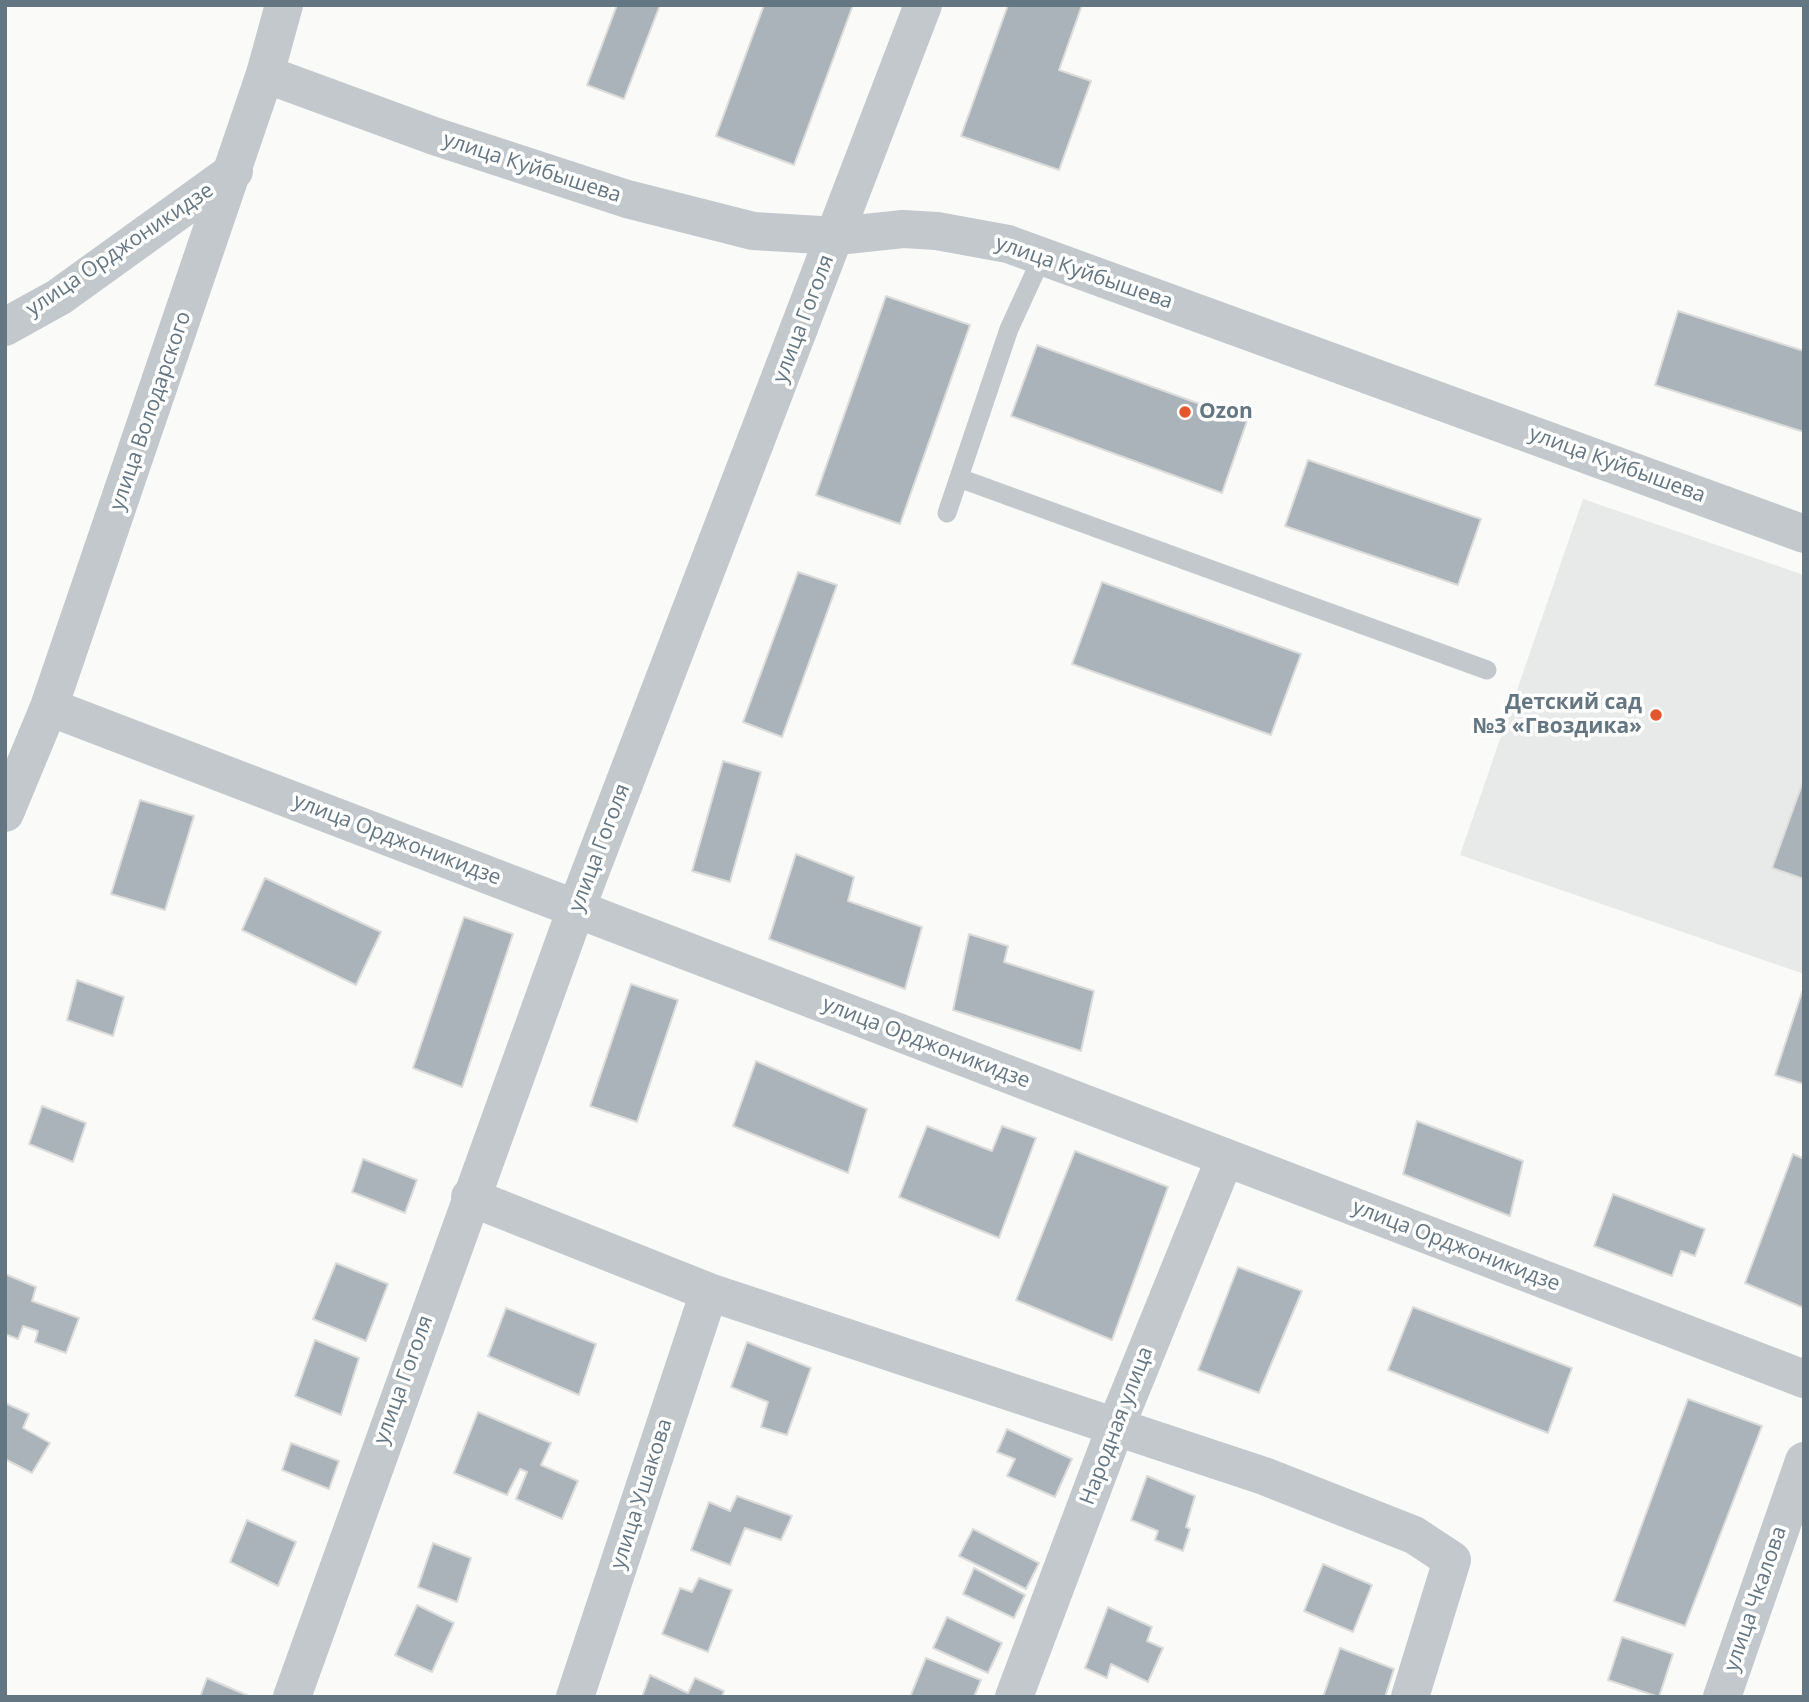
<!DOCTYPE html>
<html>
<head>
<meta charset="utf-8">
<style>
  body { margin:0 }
  #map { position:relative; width:1809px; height:1702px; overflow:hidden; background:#fafaf8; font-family:"Open Sans",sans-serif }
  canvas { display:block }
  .frame { position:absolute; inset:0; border:7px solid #657683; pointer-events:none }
</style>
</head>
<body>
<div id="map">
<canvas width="1809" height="1702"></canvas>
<div class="frame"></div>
</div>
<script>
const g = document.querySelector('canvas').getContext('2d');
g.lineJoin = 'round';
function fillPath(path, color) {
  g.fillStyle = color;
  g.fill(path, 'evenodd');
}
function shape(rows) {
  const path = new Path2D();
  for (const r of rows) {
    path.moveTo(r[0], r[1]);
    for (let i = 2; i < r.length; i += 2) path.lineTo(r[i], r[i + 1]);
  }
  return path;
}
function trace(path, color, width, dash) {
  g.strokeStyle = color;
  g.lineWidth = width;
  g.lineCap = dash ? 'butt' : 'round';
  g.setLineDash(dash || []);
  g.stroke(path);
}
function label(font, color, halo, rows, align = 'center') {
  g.font = font + ' "Open Sans",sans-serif';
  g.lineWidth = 7;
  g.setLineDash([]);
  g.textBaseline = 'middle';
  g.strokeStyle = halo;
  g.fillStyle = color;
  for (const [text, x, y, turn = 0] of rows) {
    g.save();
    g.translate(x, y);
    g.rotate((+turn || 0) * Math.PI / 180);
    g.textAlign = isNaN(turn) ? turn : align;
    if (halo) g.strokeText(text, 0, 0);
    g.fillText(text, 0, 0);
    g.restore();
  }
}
fillPath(shape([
  [1583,499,1804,575,1804,974,1460,855]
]), '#e8e9e9');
const building = shape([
  [617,5,660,5,624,99,587,85,617,5],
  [764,5,853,5,794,165,716,136,764,5],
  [1008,5,1082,5,1059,70,1091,81,1059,170,961,136,1008,5],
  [886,296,970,325,900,524,816,495,886,296],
  [1678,311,1804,351,1804,432,1655,385,1678,311],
  [1037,345,1247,421,1222,493,1011,416,1037,345],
  [1308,460,1481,519,1458,585,1285,526,1308,460],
  [798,572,837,585,782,737,743,722,798,572],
  [1102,582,1301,654,1271,735,1072,664,1102,582],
  [723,761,761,772,730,882,692,871,723,761],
  [1804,779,1804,879,1772,868,1804,779],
  [140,800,194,816,165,910,111,894,140,800],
  [796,854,854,877,848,901,922,927,905,989,769,939,796,854],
  [265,878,381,932,356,985,242,930,265,878],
  [464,917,513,934,462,1087,413,1068,464,917],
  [969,934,1008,946,1004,962,1094,991,1081,1051,953,1010,969,934],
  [77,980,124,997,113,1036,67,1020,77,980],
  [631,984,678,1000,637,1122,590,1106,631,984],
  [1802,992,1804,993,1804,1084,1775,1075,1802,992],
  [756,1061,867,1109,848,1173,733,1126,756,1061],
  [42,1106,86,1123,73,1162,29,1144,42,1106],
  [1417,1121,1523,1161,1510,1216,1403,1174,1417,1121],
  [927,1126,992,1151,1002,1126,1036,1138,999,1238,899,1197,927,1126],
  [1075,1151,1168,1187,1112,1340,1016,1300,1075,1151],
  [1793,1154,1804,1159,1804,1308,1745,1283,1793,1154],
  [363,1159,417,1180,405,1213,352,1192,363,1159],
  [1613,1194,1705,1229,1695,1256,1681,1251,1672,1276,1594,1246,1613,1194],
  [336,1263,388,1284,366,1341,313,1319,336,1263],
  [1238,1267,1302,1291,1259,1393,1198,1370,1238,1267],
  [5,1274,36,1287,32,1301,79,1318,66,1353,35,1342,38,1331,23,1326,18,1339,5,1334,5,1274],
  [1413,1307,1572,1368,1548,1433,1388,1370,1413,1307],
  [506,1308,596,1344,579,1395,488,1356,506,1308],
  [315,1340,359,1358,341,1415,295,1396,315,1340],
  [747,1342,811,1368,787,1435,761,1427,768,1402,731,1387,747,1342],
  [1688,1399,1762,1426,1685,1626,1614,1601,1688,1399],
  [5,1403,29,1414,23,1428,50,1443,32,1473,5,1459,5,1403],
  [478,1412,551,1443,541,1465,578,1481,562,1519,516,1499,527,1472,520,1469,507,1495,454,1473,478,1412],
  [1007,1429,1072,1459,1055,1497,1007,1476,1015,1459,997,1452,1007,1429],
  [291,1443,339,1461,329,1489,282,1470,291,1443],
  [1147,1476,1195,1496,1186,1527,1190,1529,1183,1551,1155,1540,1158,1531,1131,1520,1147,1476],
  [737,1496,792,1516,781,1540,745,1528,730,1565,691,1550,709,1502,730,1511,737,1496],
  [247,1520,296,1542,278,1586,230,1562,247,1520],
  [973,1529,1039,1563,1026,1589,959,1556,973,1529],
  [433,1543,471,1558,457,1602,418,1587,433,1543],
  [1323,1564,1372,1585,1353,1632,1304,1611,1323,1564],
  [974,1568,1025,1595,1014,1618,963,1594,974,1568],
  [699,1578,732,1590,708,1652,662,1634,680,1588,692,1592,699,1578],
  [417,1605,454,1623,432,1672,395,1655,417,1605],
  [1108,1607,1152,1627,1147,1641,1163,1648,1148,1682,1111,1664,1107,1678,1085,1668,1108,1607],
  [947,1617,1002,1643,988,1673,933,1648,947,1617],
  [1622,1637,1673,1654,1659,1697,1608,1680,1622,1637],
  [1340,1648,1394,1669,1385,1697,1323,1697,1340,1648],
  [926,1658,981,1680,974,1697,910,1697,926,1658],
  [650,1675,688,1693,695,1678,724,1691,722,1697,642,1697,650,1675],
  [207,1678,251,1697,200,1697,207,1678]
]);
fillPath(building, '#aab3b9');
trace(building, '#dcdcda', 2);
trace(shape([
  [959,478,1487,670],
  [947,513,1009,329,1043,255]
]), '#c3c8cc', 19);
trace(shape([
  [5,327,59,297,234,171],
  [49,707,1804,1379],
  [5,813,49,707,265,74],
  [470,1197,709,1292,1264,1476,1414,1535,1452,1560,1410,1697],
  [292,1697,576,909,923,5],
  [575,1697,709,1292],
  [1014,1697,1116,1426,1225,1158],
  [1722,1697,1804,1461]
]), '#c3c8cc', 38);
trace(shape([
  [284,5,265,74,434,136,627,199,753,231,837,236,903,229,937,231,1008,244,1804,534]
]), '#c3c8cc', 38);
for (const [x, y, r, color] of [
  [1185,412,7,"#e4572e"],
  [1656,715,7,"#e4572e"]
]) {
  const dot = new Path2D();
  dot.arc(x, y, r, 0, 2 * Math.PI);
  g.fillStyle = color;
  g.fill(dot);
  trace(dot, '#fff', 2.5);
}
label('21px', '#657683', '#fff', [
  ["улица Куйбышева",532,168,18],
  ["улица Орджоникидзе",120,250,-34],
  ["улица Куйбышева",1084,273,19],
  ["улица Гоголя",804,319,-69],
  ["улица Володарского",151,411,-71],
  ["улица Куйбышева",1617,465,20],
  ["улица Орджоникидзе",397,840,21],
  ["улица Гоголя",600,848,-69],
  ["улица Орджоникидзе",926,1043,21],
  ["улица Орджоникидзе",1456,1246,21],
  ["улица Гоголя",404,1380,-70],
  ["Народная улица",1117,1426,-69],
  ["улица Ушакова",642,1494,-72],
  ["улица Чкалова",1756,1599,-71]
]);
label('bold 21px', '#657683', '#fff', [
  ["Ozon",1199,412],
  ["Детский сад",1642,703,"right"],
  ["№3 «Гвоздика»",1642,727,"right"]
], 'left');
</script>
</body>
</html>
